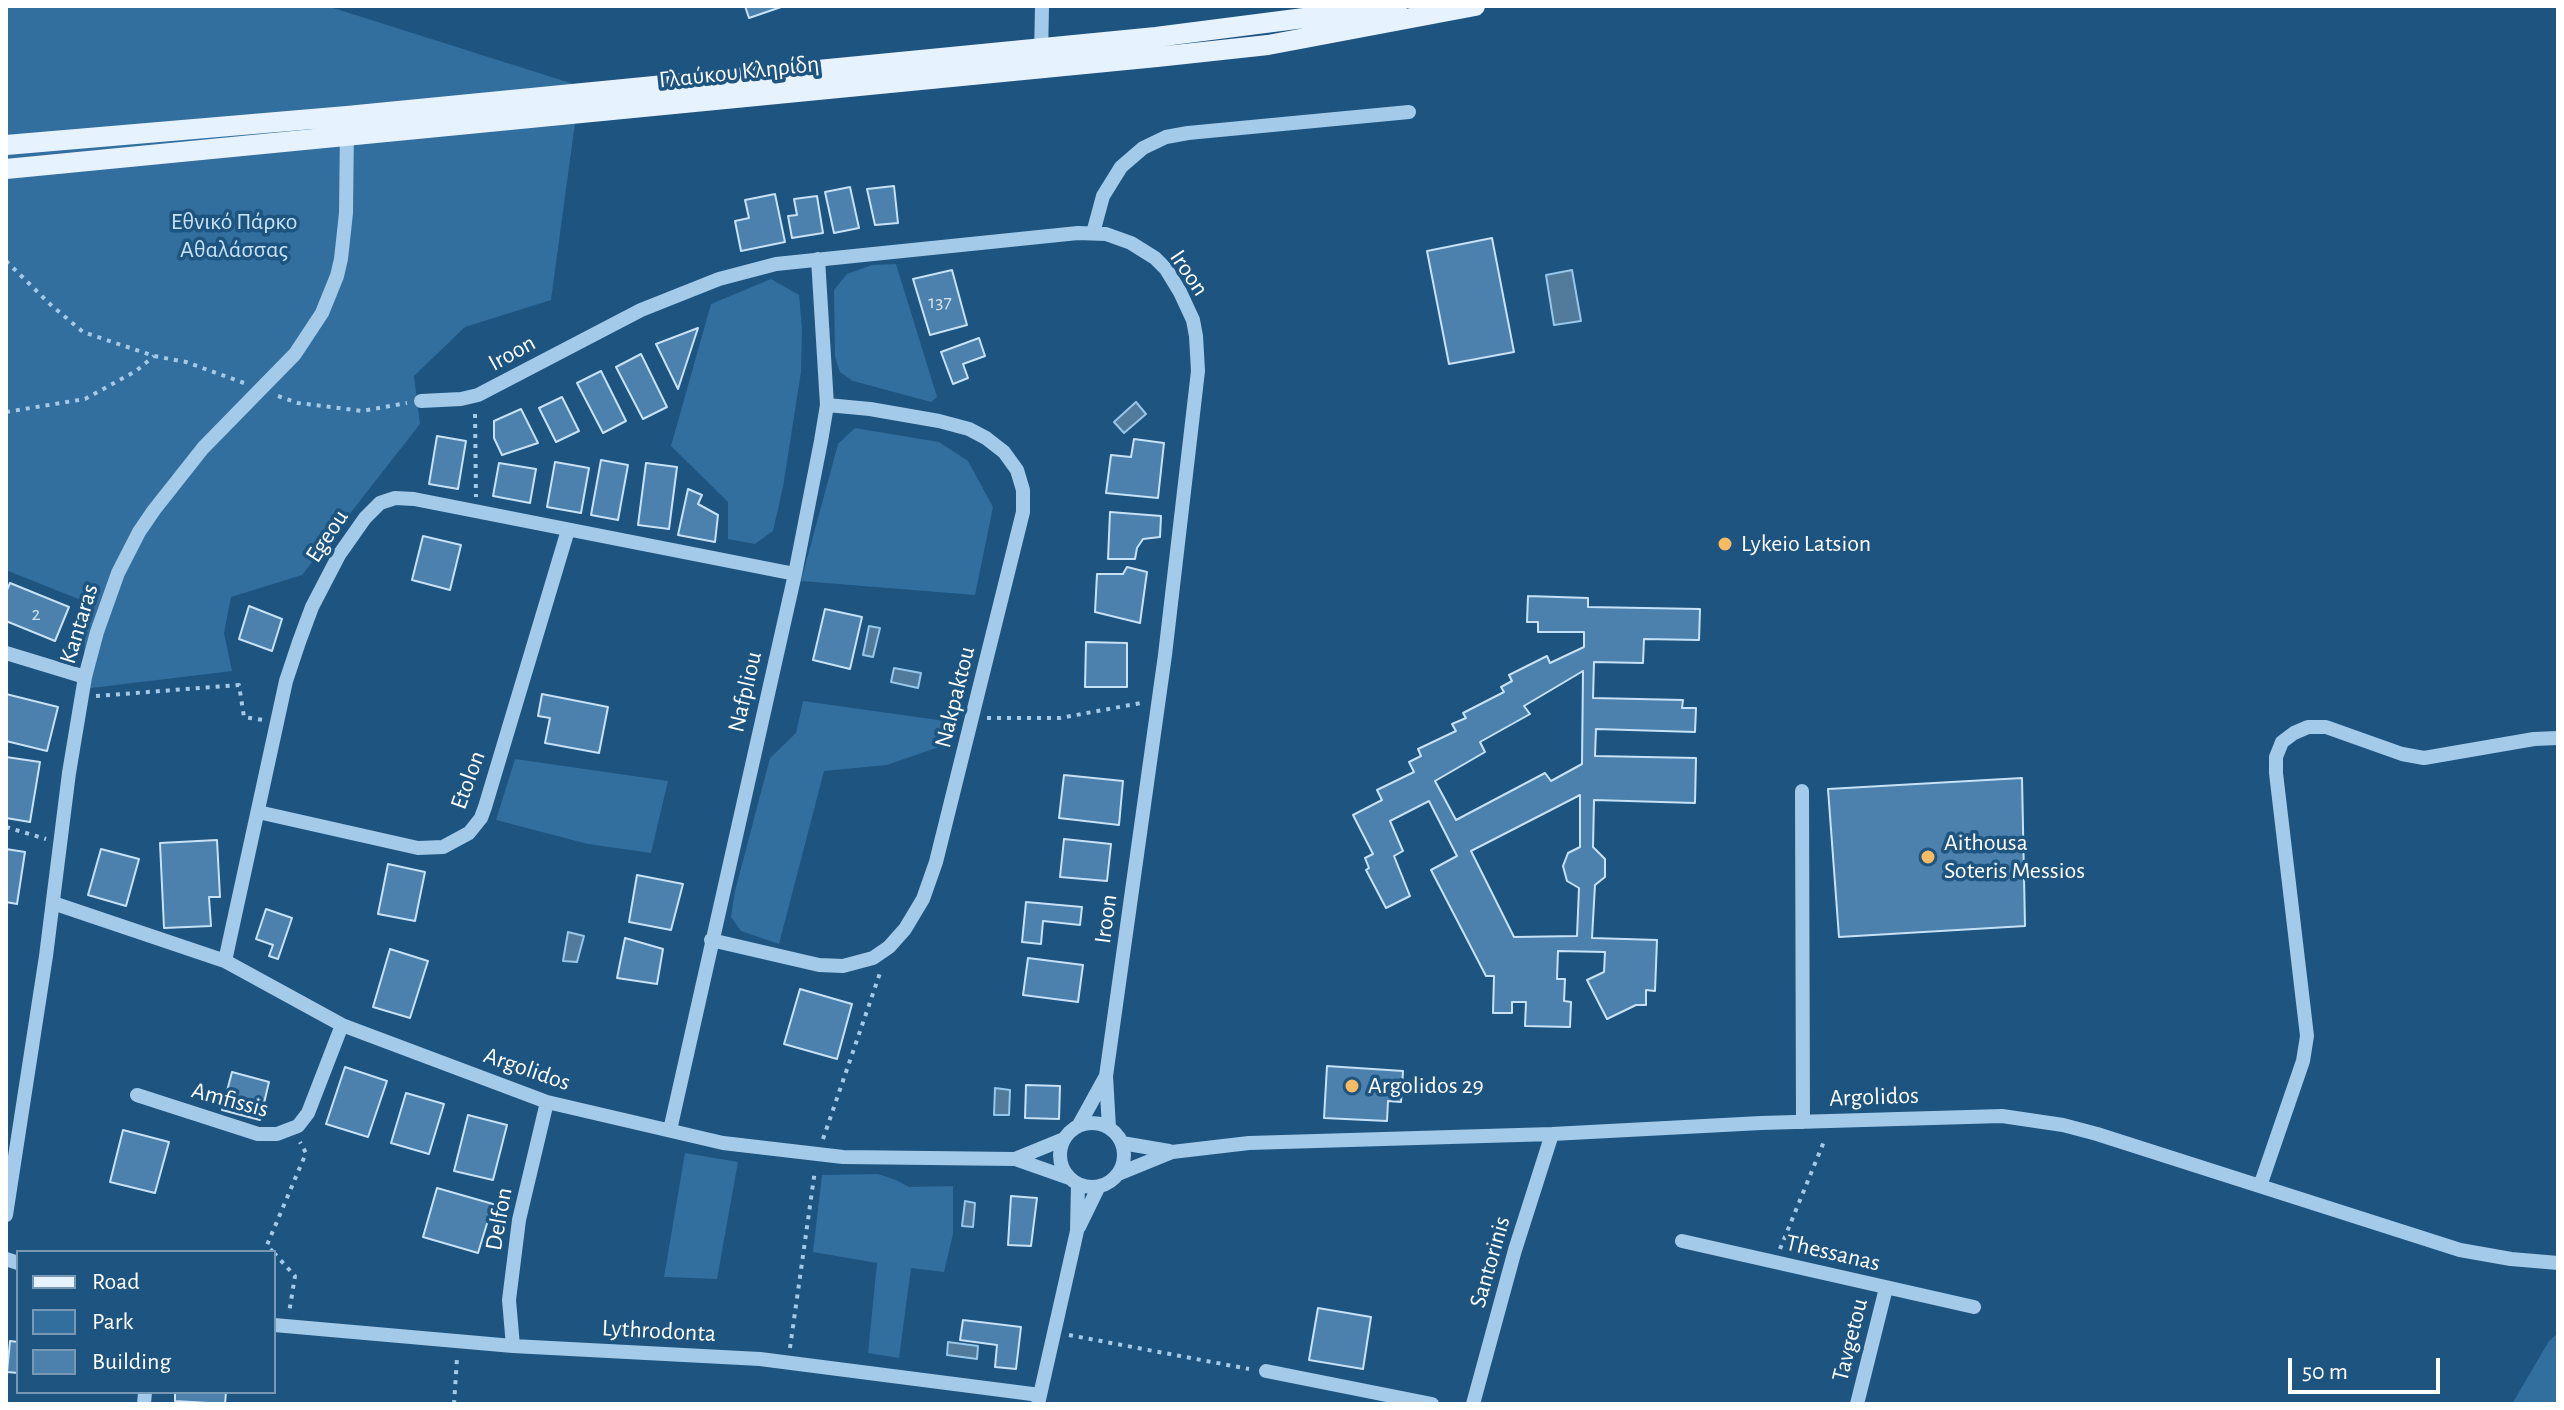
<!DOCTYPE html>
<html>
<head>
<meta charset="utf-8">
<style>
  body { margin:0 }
  #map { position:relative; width:2564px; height:1410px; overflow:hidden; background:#1e5480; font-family:"Alegreya Sans",sans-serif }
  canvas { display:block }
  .frame { position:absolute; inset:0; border:8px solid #fff; pointer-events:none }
  .legend { position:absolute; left:16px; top:1250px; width:260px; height:144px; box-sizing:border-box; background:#1e5480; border:2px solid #7898b3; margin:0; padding:10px 14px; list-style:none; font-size:24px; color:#fff }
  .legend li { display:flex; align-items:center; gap:16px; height:40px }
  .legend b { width:40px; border:2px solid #7898b3 }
  .scale { position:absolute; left:2288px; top:1358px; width:152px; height:36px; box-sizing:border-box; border:4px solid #fff; border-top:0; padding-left:10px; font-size:24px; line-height:28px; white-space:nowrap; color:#fff; -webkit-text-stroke:6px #1e5480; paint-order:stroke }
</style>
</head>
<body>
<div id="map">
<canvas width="2564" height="1410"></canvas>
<div class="frame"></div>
<ul class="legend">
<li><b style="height:10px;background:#e6f2fe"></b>Road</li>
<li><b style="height:22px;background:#326e9e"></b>Park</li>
<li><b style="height:22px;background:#4b81ac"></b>Building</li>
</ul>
<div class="scale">50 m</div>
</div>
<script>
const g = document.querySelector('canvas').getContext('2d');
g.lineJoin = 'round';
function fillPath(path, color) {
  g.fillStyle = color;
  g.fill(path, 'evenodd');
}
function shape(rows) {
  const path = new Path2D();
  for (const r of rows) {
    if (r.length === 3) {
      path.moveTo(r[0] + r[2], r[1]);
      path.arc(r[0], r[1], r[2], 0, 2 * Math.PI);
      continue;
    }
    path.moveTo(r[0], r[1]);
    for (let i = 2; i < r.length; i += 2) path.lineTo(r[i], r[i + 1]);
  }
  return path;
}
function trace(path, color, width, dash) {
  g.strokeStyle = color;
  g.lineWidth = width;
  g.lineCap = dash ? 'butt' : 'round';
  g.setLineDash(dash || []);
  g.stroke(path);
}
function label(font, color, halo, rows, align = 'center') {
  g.font = font + ' "Alegreya Sans",sans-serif';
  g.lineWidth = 7;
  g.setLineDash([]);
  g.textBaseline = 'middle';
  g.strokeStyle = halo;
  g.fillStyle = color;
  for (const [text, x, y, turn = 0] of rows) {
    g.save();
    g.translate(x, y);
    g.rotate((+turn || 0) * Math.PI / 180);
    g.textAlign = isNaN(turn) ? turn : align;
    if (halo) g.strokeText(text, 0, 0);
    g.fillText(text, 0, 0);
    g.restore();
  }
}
fillPath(shape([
  [6,6,327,6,580,86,551,300,465,327,414,376,420,424,302,575,231,597,224,633,232,671,83,689,86,602,6,570],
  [896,264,937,397,931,402,853,381,840,372,835,357,834,290,847,274,872,265],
  [771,279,799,295,802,329,801,372,783,487,773,531,755,544,728,539,728,502,671,446,711,304],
  [855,428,939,442,968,461,993,507,975,595,801,581,838,444],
  [803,701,945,721,942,746,887,765,824,771,779,944,741,931,731,917,735,891,770,758,796,733],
  [515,759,668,781,651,853,588,844,496,820],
  [685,1153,738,1162,717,1279,664,1277],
  [878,1174,896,1180,909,1187,953,1186,953,1234,944,1272,911,1268,899,1358,868,1353,877,1263,813,1252,822,1175],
  [2558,1333,2558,1404,2512,1404,2549,1341]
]), '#326e9e');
const water = shape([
  [1572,270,1581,321,1554,325,1546,275,1572,270],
  [1136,402,1146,414,1124,433,1114,422,1136,402],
  [869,626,880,628,873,657,863,655,869,626],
  [894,668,921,673,918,688,891,682,894,668],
  [568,932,584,936,577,962,563,961,568,932],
  [995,1088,1010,1090,1009,1115,994,1115,995,1088],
  [965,1201,975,1203,973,1227,962,1226,965,1201],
  [948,1342,978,1346,977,1359,947,1355,948,1342]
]);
fillPath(water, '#527a9a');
trace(water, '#96c7ea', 2);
const building = shape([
  [745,6,784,6,749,18,745,6],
  [894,186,898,223,875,225,867,189,894,186],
  [850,187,859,228,834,233,825,192,850,187],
  [775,194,785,242,741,251,735,221,749,218,745,200,775,194],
  [817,196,823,233,792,238,788,216,797,215,794,199,817,196],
  [1492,238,1514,352,1449,364,1427,251,1492,238],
  [952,270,967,325,930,335,913,279,952,270],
  [698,328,678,389,656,344,698,328],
  [979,338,985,356,963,364,968,378,953,384,941,352,979,338],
  [641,354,667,407,643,419,616,367,641,354],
  [601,371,626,421,603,433,577,383,601,371],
  [562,397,579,431,556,442,539,408,562,397],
  [521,409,538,443,502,455,494,438,494,421,521,409],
  [437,436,466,441,458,489,429,484,437,436],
  [1134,439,1164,443,1158,498,1106,493,1111,455,1131,457,1134,439],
  [601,460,628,465,618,520,591,515,601,460],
  [555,462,589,468,581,513,547,507,555,462],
  [499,463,536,469,530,503,493,496,499,463],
  [646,463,677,467,669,529,638,525,646,463],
  [688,489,702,495,698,504,718,515,715,542,678,535,688,489],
  [1110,512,1161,516,1160,537,1143,539,1137,548,1135,559,1108,559,1110,512],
  [423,536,461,545,450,590,412,580,423,536],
  [1127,567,1147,572,1140,623,1095,612,1097,574,1123,574,1127,567],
  [10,583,69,607,55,641,6,621,6,592,10,583],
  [1528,596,1588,598,1588,607,1700,609,1699,640,1644,639,1643,663,1594,662,1593,698,1683,700,1682,708,1696,708,1695,732,1596,729,1595,756,1696,758,1695,803,1594,800,1593,847,1605,859,1605,877,1595,885,1592,938,1657,940,1655,991,1646,990,1646,1005,1636,1005,1607,1019,1587,980,1604,972,1605,952,1558,951,1557,979,1565,979,1564,1001,1571,1002,1570,1027,1525,1026,1526,1002,1512,1002,1512,1013,1493,1013,1494,976,1486,976,1431,870,1457,856,1429,801,1390,821,1403,851,1394,856,1410,896,1386,908,1366,870,1369,868,1365,858,1373,854,1353,815,1382,800,1377,790,1414,772,1409,762,1421,756,1418,749,1456,731,1452,724,1466,718,1463,713,1504,692,1501,687,1512,681,1509,675,1547,656,1550,663,1584,647,1584,632,1538,632,1538,622,1527,622,1528,596],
  [1583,671,1582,764,1551,781,1545,773,1456,820,1435,781,1485,752,1480,742,1530,714,1524,706,1583,671],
  [1580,795,1580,847,1568,853,1563,866,1567,881,1579,888,1577,936,1514,937,1471,851,1580,795],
  [249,606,282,619,272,651,239,639,249,606],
  [825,609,862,617,850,669,813,660,825,609],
  [1086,642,1127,643,1127,687,1085,687,1086,642],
  [6,694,58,707,47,751,6,741,6,694],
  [542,694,608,707,599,753,545,743,550,718,538,716,542,694],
  [6,757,40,762,30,822,6,818,6,757],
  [1064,775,1123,781,1119,825,1059,818,1064,775],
  [2022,778,2025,926,1839,937,1828,789,2022,778],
  [1064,839,1111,844,1107,881,1060,877,1064,839],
  [217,840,220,897,209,897,211,926,164,928,160,843,217,840],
  [6,849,25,852,17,904,6,902,6,849],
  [101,849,139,859,126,906,88,895,101,849],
  [388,864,425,872,415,921,378,914,388,864],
  [637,875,683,884,671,930,629,922,637,875],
  [1026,902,1082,907,1080,925,1043,921,1041,944,1022,942,1026,902],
  [266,909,292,918,278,959,269,956,273,945,256,939,266,909],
  [625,938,663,949,657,984,617,978,625,938],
  [390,949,428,961,410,1018,373,1007,390,949],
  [1028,958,1083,965,1078,1002,1023,995,1028,958],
  [800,989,852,1004,837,1059,784,1044,800,989],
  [1327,1066,1403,1071,1401,1102,1388,1101,1387,1121,1324,1118,1327,1066],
  [345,1067,387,1081,368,1137,326,1124,345,1067],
  [232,1072,269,1082,260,1120,222,1110,232,1072],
  [1026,1085,1060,1086,1059,1119,1025,1118,1026,1085],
  [406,1093,444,1104,429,1154,391,1143,406,1093],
  [468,1115,507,1125,493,1180,454,1171,468,1115],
  [123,1130,169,1142,155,1193,110,1182,123,1130],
  [437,1188,493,1204,478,1253,423,1237,437,1188],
  [1011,1196,1037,1198,1031,1246,1008,1245,1011,1196],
  [1318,1308,1371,1317,1363,1369,1309,1360,1318,1308],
  [963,1320,1021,1327,1016,1369,995,1367,997,1345,960,1340,963,1320],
  [10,1341,18,1342,18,1373,7,1372,10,1341],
  [175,1392,226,1392,225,1404,175,1401,175,1392]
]);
fillPath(building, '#4b81ac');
trace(building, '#c7e2f6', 2);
trace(shape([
  [6,261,51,305,83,332,154,356,186,362,244,383],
  [278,396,298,403,362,411,407,403],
  [6,412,85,399,136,371,154,356],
  [475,414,476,497],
  [96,696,239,685,244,717,263,720],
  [987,718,1060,718,1141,703],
  [6,827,46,839],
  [823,1139,880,973],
  [1780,1249,1825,1139],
  [273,1252,267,1245,306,1153,300,1142],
  [274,1253,295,1276,289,1313],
  [1069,1335,1249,1369],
  [790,1348,815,1170],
  [454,1404,457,1358]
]), '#a3cae8', 4, [4, 6]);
trace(shape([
  [1041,58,1042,6],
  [1093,233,1103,196,1121,167,1143,148,1166,137,1188,133,1409,112],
  [421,401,461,399,478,395,641,310,719,279,776,264,1078,233,1106,234,1131,243,1155,258,1166,269,1180,292,1193,320,1196,336,1198,371,1165,655,1106,1076,1109,1128],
  [6,653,85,677],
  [1802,791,1803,1122],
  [258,812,418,848,443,847,469,833,481,818,485,807,568,530],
  [53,903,225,961,342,1025,547,1102,723,1143,843,1157,1015,1159,1069,1178],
  [711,940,819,965,843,966,873,958,889,947,905,929,923,899,936,862,1023,512,1023,490,1017,470,1004,452,986,438,969,429,939,421,870,409,827,405],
  [225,961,286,681,299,642,312,607,339,555,365,518,380,503,395,498,414,499,795,574],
  [137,1095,258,1134,277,1134,298,1126,308,1113,342,1025],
  [1092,1155,32],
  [1079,1125,1106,1076],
  [670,1130,795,574,821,441,827,405,818,259],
  [1122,1143,1169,1151],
  [1015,1159,1064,1139],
  [1118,1174,1172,1152,1249,1143,1552,1134,1761,1123,2002,1116,2063,1125,2097,1134,2460,1250,2511,1259,2558,1263],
  [2260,1186,2303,1061,2307,1036,2276,773,2276,757,2282,742,2294,733,2308,727,2326,727,2402,754,2424,758,2534,739,2558,738],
  [6,1215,46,956,69,773,85,677,97,632,118,573,139,532,154,510,203,448,295,354,322,313,337,276,341,259,346,213,347,127],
  [1079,1227,1099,1186],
  [1682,1241,1974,1307],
  [6,1259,18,1263],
  [274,1325,513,1346,760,1359,1040,1395],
  [513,1346,509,1300,519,1220,547,1102],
  [1266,1371,1432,1404],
  [144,1404,145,1392],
  [1038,1404,1077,1231,1078,1184],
  [1473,1404,1515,1250,1552,1134],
  [1857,1404,1886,1288]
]), '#a3cae8', 14);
trace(shape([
  [6,145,347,116,1156,37,1397,6],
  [6,169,1157,57,1268,45,1475,6]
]), '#e6f2fe', 20);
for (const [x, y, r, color] of [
  [1725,544,8,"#f7bb62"],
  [1928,857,8,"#f7bb62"],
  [1352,1086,8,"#f7bb62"]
]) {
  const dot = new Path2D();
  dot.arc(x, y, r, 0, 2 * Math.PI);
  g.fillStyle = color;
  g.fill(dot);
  trace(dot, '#1e5480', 3);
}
label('20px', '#d2e0ea', null, [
  ["137",940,302],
  ["2",36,614]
]);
label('24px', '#fff', '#1e5480', [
  ["Γλαύκου Κληρίδη",739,72,-6],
  ["Iroon",1189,273,56],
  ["Iroon",512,353,-29],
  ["Egeou",327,536,-57],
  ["Kantaras",79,624,-73],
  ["Nafpliou",745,692,-77],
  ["Nakpaktou",955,697,-76],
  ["Etolon",468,780,-70],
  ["Iroon",1106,919,-82],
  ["Argolidos",527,1069,19],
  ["Argolidos",1874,1097,-2],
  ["Amfissis",230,1100,15],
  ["Delfon",499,1219,-80],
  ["Thessanas",1833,1253,13],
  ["Santorinis",1490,1262,-74],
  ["Lythrodonta",659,1331,3],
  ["Tavgetou",1850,1340,-76]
]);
label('24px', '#c7e2f6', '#1e5480', [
  ["Εθνικό Πάρκο",234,222],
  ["Αθαλάσσας",234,250]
]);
label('24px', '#fff', '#1e5480', [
  ["Lykeio Latsion",1741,544],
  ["Aithousa",1944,843],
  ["Soteris Messios",1944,871],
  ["Argolidos 29",1368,1086]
], 'left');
</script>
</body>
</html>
